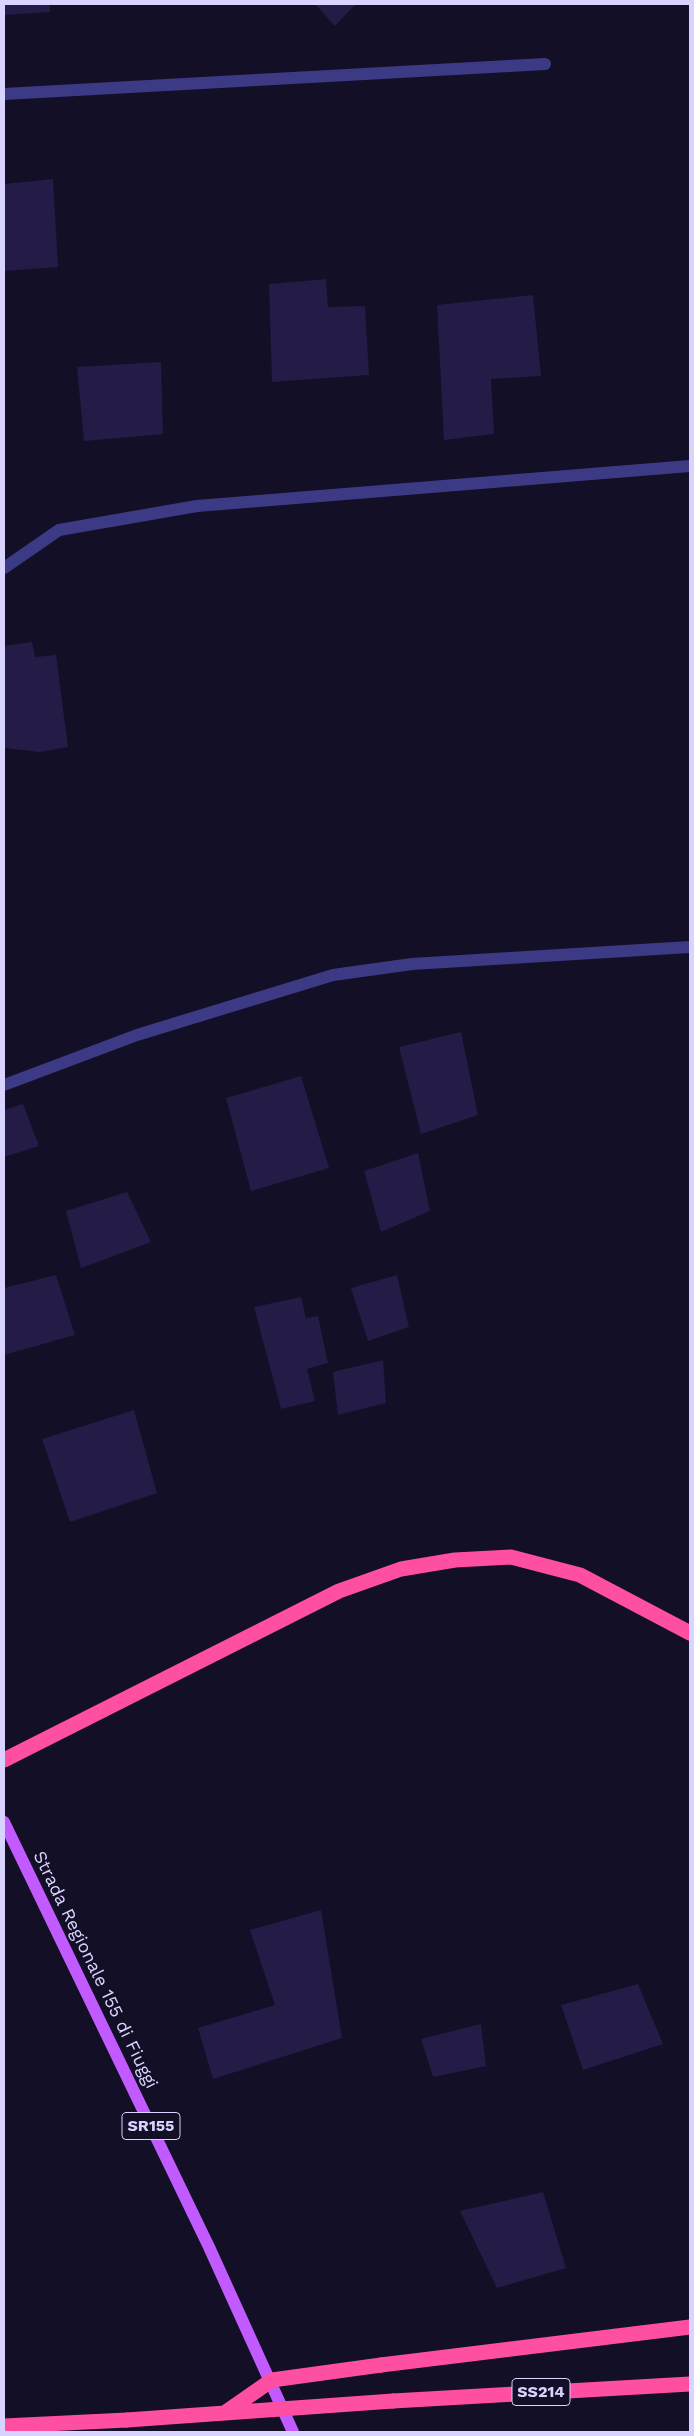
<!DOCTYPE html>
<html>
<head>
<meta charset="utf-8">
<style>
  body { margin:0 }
  #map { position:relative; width:694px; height:2436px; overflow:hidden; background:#130f26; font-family:"Work Sans",sans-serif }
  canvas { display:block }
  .frame { position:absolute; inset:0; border:5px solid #d9d4ff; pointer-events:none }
</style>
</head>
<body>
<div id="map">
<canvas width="694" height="2436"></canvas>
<div class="frame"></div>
</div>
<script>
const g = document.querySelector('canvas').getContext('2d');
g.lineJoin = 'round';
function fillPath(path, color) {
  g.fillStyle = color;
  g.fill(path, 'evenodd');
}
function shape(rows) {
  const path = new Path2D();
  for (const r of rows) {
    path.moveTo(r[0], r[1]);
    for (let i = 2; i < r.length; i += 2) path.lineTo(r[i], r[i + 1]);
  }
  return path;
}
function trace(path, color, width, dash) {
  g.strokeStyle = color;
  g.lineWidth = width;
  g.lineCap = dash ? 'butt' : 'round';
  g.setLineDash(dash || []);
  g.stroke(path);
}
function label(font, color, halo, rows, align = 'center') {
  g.font = font + ' "Work Sans",sans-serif';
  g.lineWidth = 4;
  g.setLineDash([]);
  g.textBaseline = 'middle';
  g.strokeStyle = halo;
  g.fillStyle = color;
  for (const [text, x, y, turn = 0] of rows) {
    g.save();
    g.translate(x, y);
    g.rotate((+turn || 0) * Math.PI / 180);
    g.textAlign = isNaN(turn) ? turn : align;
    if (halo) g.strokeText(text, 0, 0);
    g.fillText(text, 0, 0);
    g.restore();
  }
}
fillPath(shape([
  [4,4,50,4,50,12,4,15],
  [315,4,356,4,335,26],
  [53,179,58,267,4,271,4,184],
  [326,279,328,307,365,306,369,375,272,382,269,284],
  [533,295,541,376,491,379,494,434,444,440,437,305],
  [161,362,163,434,84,441,77,367],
  [32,642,35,657,56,655,68,747,40,752,4,748,4,646],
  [461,1032,478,1115,421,1134,399,1047],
  [301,1076,329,1168,251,1191,226,1098],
  [23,1104,39,1146,4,1157,4,1110],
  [418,1153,430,1211,381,1232,364,1171],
  [127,1192,151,1242,81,1268,66,1211],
  [56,1275,75,1335,4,1355,4,1288],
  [397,1275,409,1327,368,1341,351,1288],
  [301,1297,306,1318,318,1316,328,1363,307,1369,315,1401,281,1409,254,1307],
  [383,1360,386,1403,338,1415,333,1372],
  [134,1410,157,1493,70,1522,42,1439],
  [321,1910,342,2038,213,2079,198,2028,275,2005,250,1930],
  [638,1984,663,2044,583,2070,561,2005],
  [481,2024,486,2066,433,2077,421,2039],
  [543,2192,566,2268,497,2288,460,2211]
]), '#241b47');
trace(shape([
  [4,94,545,64],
  [4,568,59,530,197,506,690,466],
  [4,1085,137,1035,333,975,412,964,690,947]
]), '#3d3a85', 12);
trace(shape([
  [4,1822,209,2247,293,2432]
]), '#c25bff', 12);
trace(shape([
  [4,1760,339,1591,401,1569,455,1560,511,1557,580,1575,690,1633],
  [381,2365,690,2327],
  [393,2401,690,2384],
  [4,2426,127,2420]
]), '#ff4fa3', 15);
trace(shape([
  [226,2412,272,2380,381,2365],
  [127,2420,393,2401]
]), '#ff4fa3', 15);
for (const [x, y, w] of [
  [151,2126,58],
  [541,2392,58]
]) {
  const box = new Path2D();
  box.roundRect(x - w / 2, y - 13.5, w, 27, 4);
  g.fillStyle = '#130f26';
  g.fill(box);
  trace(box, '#d9d4ff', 1);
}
label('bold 16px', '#d9d4ff', null, [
  ["SR155",151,2126],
  ["SS214",541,2392]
]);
label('18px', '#d9d4ff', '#130f26', [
  ["Strada Regionale 155 di Fiuggi",95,1970,64]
]);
</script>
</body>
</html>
